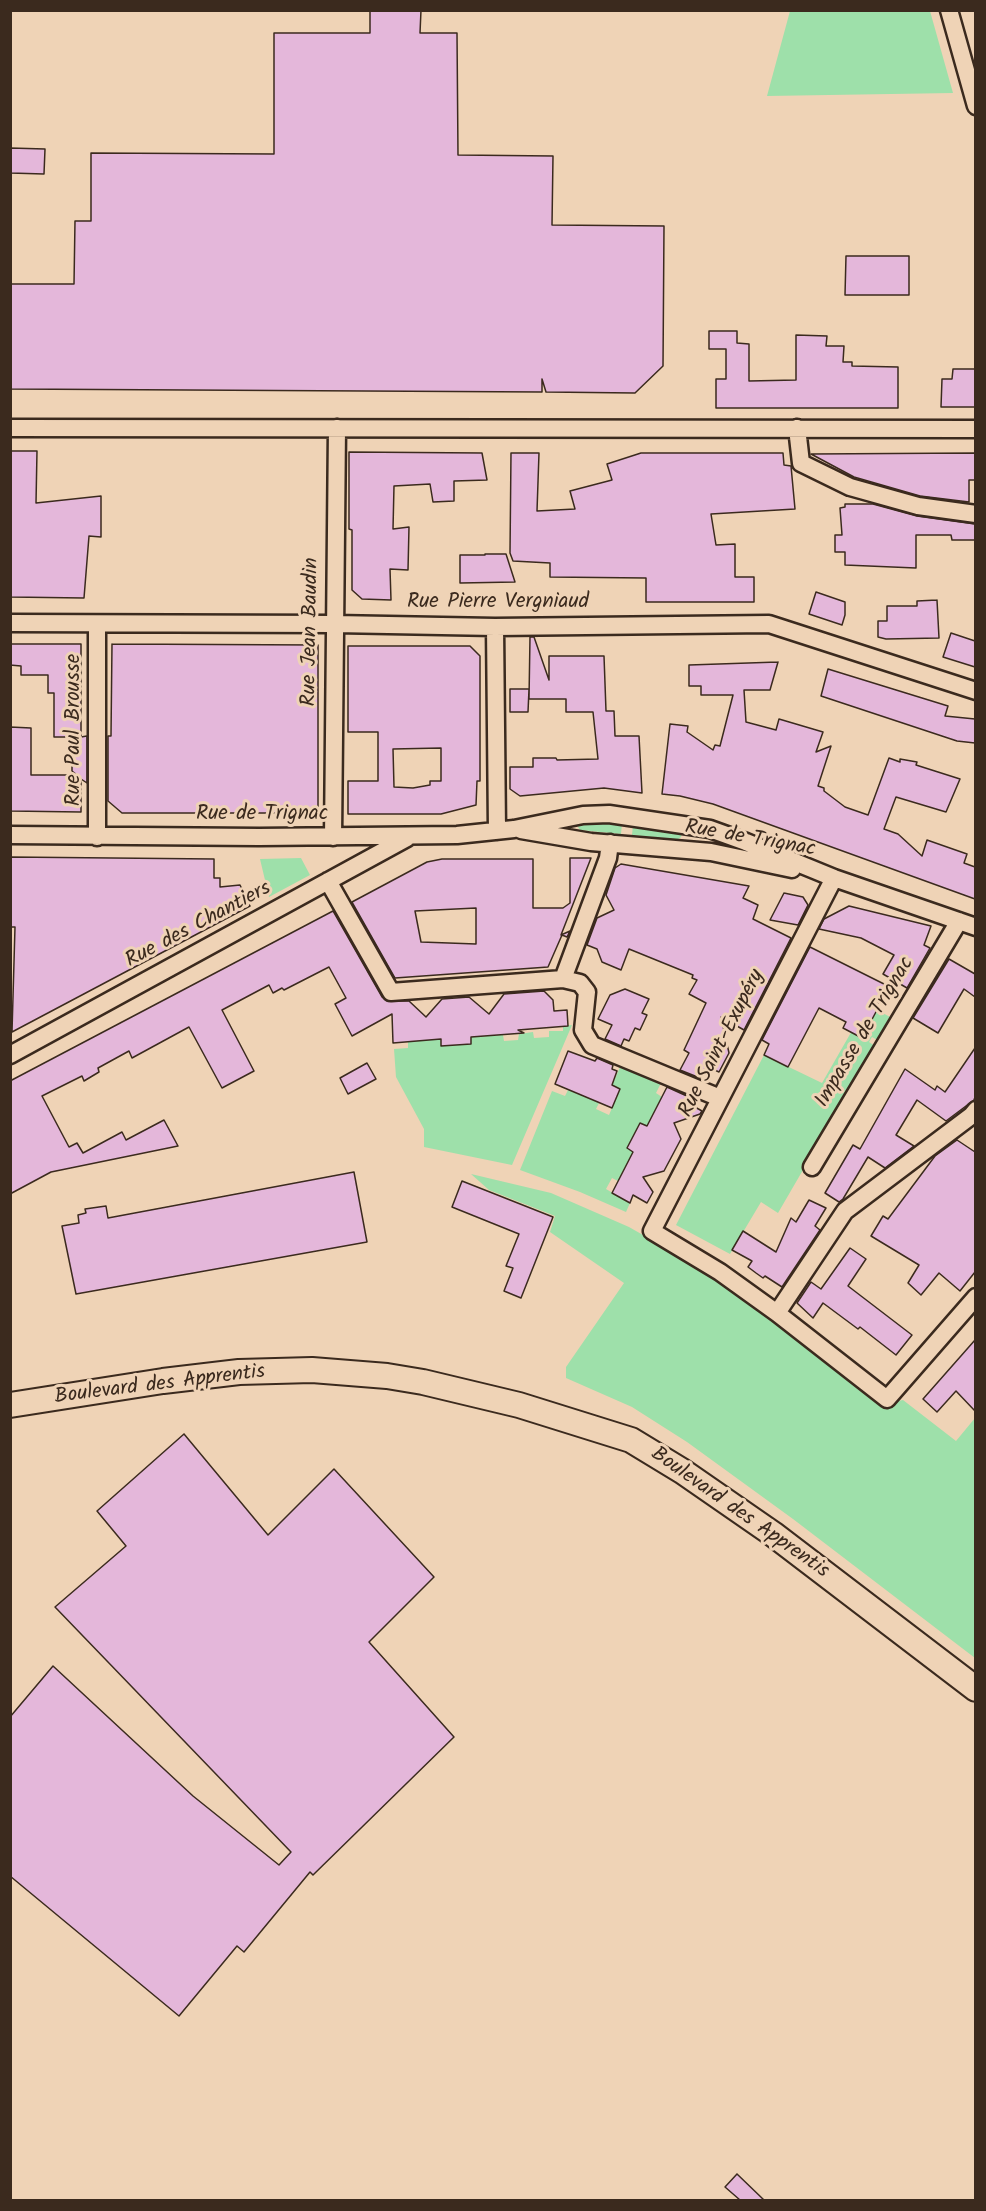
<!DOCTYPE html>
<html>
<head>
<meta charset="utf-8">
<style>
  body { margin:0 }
  #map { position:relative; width:986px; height:2211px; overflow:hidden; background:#efd3b6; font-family:Kalam,sans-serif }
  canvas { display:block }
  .frame { position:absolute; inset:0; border:12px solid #3b2a1e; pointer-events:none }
</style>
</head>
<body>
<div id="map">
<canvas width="986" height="2211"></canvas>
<div class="frame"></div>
</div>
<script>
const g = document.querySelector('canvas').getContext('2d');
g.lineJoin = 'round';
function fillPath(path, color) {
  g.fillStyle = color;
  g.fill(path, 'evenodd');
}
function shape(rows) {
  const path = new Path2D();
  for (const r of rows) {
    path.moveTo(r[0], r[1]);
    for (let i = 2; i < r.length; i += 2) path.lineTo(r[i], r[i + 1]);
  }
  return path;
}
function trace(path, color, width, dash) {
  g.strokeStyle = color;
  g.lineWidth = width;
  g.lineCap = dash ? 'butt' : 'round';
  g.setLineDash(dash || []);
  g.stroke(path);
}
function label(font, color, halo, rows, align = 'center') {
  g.font = font + ' Kalam,sans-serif';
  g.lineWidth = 6;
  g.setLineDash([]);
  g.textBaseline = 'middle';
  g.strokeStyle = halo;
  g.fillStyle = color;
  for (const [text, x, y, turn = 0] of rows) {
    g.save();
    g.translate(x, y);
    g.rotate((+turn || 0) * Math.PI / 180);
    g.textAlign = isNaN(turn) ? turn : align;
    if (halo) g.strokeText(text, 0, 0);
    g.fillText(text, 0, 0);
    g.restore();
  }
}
fillPath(shape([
  [790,11,930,11,953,93,767,96],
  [593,822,622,823,621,834,580,830,578,827,578,824],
  [633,825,682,833,681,837,677,840,632,835],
  [301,858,310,875,269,897,260,859],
  [877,1010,892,1018,879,1041,872,1037,869,1042,875,1046,778,1213,761,1202,730,1254,676,1225,764,1055,822,1083,853,1029,866,1029],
  [572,1025,512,1165,424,1147,424,1129,396,1077,394,1049,408,1048,408,1041,441,1039,441,1045,471,1044,471,1037,503,1035,504,1041,518,1040,519,1034,533,1032,534,1038,549,1037,549,1031,563,1031,563,1026],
  [621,1065,662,1081,656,1093,662,1097,647,1126,640,1123,627,1148,633,1152,618,1181,612,1178,606,1189,630,1203,626,1212,580,1192,520,1170,552,1091,565,1096,568,1090,599,1103,596,1109,609,1115,620,1089,612,1085],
  [471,1174,551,1193,629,1227,699,1267,755,1305,881,1405,903,1400,956,1441,975,1418,975,1658,793,1519,687,1442,632,1407,566,1378,566,1367,624,1283,550,1232,555,1216,489,1190]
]), '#9ee0aa');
const building = shape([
  [370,10,421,10,420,33,457,33,458,155,553,156,552,225,664,226,663,366,635,393,546,392,542,379,542,392,10,389,10,284,74,284,75,221,91,221,91,153,274,154,274,33,370,33,370,10],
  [10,148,45,149,44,174,10,173,10,148],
  [846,256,909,256,909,295,845,295,846,256],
  [709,331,737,331,737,343,749,344,749,381,796,380,796,335,827,336,826,346,844,346,843,362,852,362,852,366,898,367,898,408,716,408,716,379,726,379,726,349,709,349,709,331],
  [953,369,975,369,975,407,941,407,942,379,952,379,953,369],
  [10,451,37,451,36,503,101,496,101,537,89,536,84,598,10,597,10,451],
  [349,452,482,453,487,480,454,481,454,501,433,502,430,484,394,486,393,529,409,527,408,570,390,569,391,600,362,599,352,590,352,530,349,529,349,452],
  [511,453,539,453,537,511,575,509,570,491,612,480,607,464,641,453,783,453,784,465,791,466,795,509,711,514,716,545,735,544,735,577,754,577,754,602,646,602,646,578,550,577,550,563,513,561,510,553,511,453],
  [975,453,975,480,969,480,969,502,920,496,854,477,811,454,975,453],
  [845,504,873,504,917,516,975,524,975,540,952,540,951,535,916,535,916,568,845,565,845,552,835,552,835,535,842,535,840,508,845,507,845,504],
  [485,554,506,554,515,582,460,583,460,555,485,555,485,554],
  [816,592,845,602,845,615,842,625,809,614,816,592],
  [937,600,939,638,886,639,878,637,878,621,887,621,887,606,917,606,917,601,937,600],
  [951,633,975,641,975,667,943,657,951,633],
  [530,637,534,637,549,680,549,656,604,656,606,711,614,711,615,736,639,736,642,793,604,788,520,796,510,789,510,767,533,767,533,758,556,758,557,760,598,759,593,712,566,712,566,699,529,699,530,637],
  [10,644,81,644,81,737,87,736,87,783,81,779,81,812,10,811,10,727,31,728,31,775,77,775,72,771,72,737,54,737,54,693,48,693,48,675,21,675,21,666,10,665,10,644],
  [112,644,318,645,318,813,122,813,108,801,108,736,111,736,112,644],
  [348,646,470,646,480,656,480,781,477,781,476,805,441,814,348,814,348,781,378,781,378,732,348,732,348,646],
  [441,748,441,781,430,781,430,785,413,788,394,787,393,749,441,748],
  [778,662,770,690,744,690,746,722,776,730,779,719,823,732,816,752,831,746,818,786,824,788,824,791,845,807,868,815,889,758,900,762,900,759,917,762,916,765,960,779,946,812,896,797,884,829,898,834,922,856,927,840,967,854,964,863,975,867,975,899,713,804,680,796,662,794,670,724,688,726,687,732,713,750,715,745,720,746,733,695,701,695,701,686,689,686,689,665,778,662],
  [828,669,948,706,945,716,975,719,975,743,957,741,821,696,828,669],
  [510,689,529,689,528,712,510,712,510,689],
  [10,857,214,859,214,878,220,878,220,887,240,885,250,906,12,1032,15,927,10,927,10,857],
  [570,858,591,858,561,935,570,931,567,937,562,935,548,967,395,978,352,902,427,862,442,859,533,859,533,908,563,908,570,903,570,858],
  [476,908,476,944,421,942,415,911,476,908],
  [621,864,749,886,743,898,758,905,753,919,791,938,744,1030,721,1017,729,1053,719,1072,706,1066,700,1078,680,1070,689,1053,684,1050,706,1003,689,994,697,980,692,978,693,975,629,949,621,970,602,962,597,949,587,945,597,918,614,910,606,895,615,868,621,864],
  [784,893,803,897,808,905,798,925,770,920,784,893],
  [849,906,931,926,924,945,930,948,907,988,883,974,894,955,861,938,819,929,824,919,849,906],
  [333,911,382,997,387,1001,409,1001,426,1017,442,999,469,997,489,1014,504,994,544,991,553,1000,554,1011,567,1010,568,1026,518,1030,524,1033,471,1037,471,1044,441,1046,441,1039,393,1043,392,1014,352,1036,335,1004,346,998,329,967,284,990,282,988,273,993,269,985,222,1010,254,1071,222,1088,189,1027,132,1058,129,1051,98,1068,99,1072,84,1081,82,1076,42,1096,69,1147,77,1143,83,1153,122,1132,126,1140,164,1120,178,1146,51,1172,10,1194,10,1081,333,911],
  [810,947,888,986,875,1008,877,1010,862,1038,843,1028,846,1022,819,1008,788,1067,764,1055,769,1044,762,1040,810,947],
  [949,959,975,974,975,997,964,989,938,1033,913,1018,949,959],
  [625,989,649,999,642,1013,647,1015,640,1030,635,1028,629,1041,624,1039,621,1046,605,1039,612,1025,598,1019,610,995,625,989],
  [975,1048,975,1097,974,1100,946,1121,917,1100,896,1135,914,1146,885,1168,868,1157,843,1199,839,1202,825,1193,853,1145,860,1149,905,1069,935,1090,937,1086,945,1092,975,1048],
  [568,1051,595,1061,597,1058,613,1065,612,1069,617,1071,612,1085,620,1089,612,1108,555,1084,568,1051],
  [367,1063,376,1079,348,1094,340,1078,367,1063],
  [667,1087,689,1097,686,1102,702,1111,700,1114,674,1123,681,1139,664,1171,643,1177,653,1192,647,1203,633,1195,630,1203,612,1193,633,1152,627,1148,640,1123,647,1126,667,1087],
  [957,1140,975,1152,975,1272,960,1291,939,1273,921,1295,908,1283,919,1265,871,1236,883,1216,888,1219,935,1156,957,1140],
  [354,1172,367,1242,76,1294,62,1226,79,1223,78,1215,86,1213,85,1209,106,1206,108,1218,354,1172],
  [462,1181,553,1217,521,1298,504,1291,513,1268,506,1266,519,1234,452,1207,462,1181],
  [809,1200,826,1208,815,1226,820,1230,782,1287,765,1276,763,1278,756,1273,748,1267,752,1261,732,1250,743,1231,776,1252,791,1218,796,1222,809,1200],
  [850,1248,866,1259,848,1286,912,1335,896,1355,860,1327,858,1329,823,1303,813,1318,797,1303,811,1282,821,1289,850,1248],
  [975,1340,975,1411,956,1391,937,1412,923,1399,975,1340],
  [184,1434,268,1535,334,1469,434,1577,369,1642,454,1737,313,1875,310,1872,244,1952,237,1946,179,2016,10,1876,10,1717,53,1666,193,1796,279,1865,291,1852,55,1607,126,1546,97,1511,184,1434],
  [737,2174,764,2200,740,2200,725,2187,737,2174]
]);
fillPath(building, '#e4b7da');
trace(building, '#3b2a1e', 1.5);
const minor = shape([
  [949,10,976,106],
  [10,428,976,429],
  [797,428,801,463,850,487,918,506,976,514],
  [10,623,335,624,495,627,769,624,976,691],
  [495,627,497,831],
  [521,830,591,842,711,852,792,869],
  [10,835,259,837,457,835,514,829,583,815,609,814,710,829,746,842,834,878,976,927],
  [97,837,97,624],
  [333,837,337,428],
  [834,878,652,1231,720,1272,777,1313,887,1399,976,1297],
  [328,881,391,992,563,979,608,858,610,843],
  [563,979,580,983,587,992,583,1030,592,1045,720,1098],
  [10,1055,407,838],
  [812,1167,959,921],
  [777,1313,845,1211,971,1116,976,1110]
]);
const secondary = shape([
  [10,1405,163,1381,239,1372,312,1370,387,1376,423,1382,519,1405,631,1440,682,1471,773,1534,976,1689]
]);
trace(minor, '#3b2a1e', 21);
trace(secondary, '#3b2a1e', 28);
trace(minor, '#efd3b6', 16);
trace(secondary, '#efd3b6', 24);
label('21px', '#3b2a1e', '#efd3b6', [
  ["Rue Pierre Vergniaud",498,603],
  ["Rue Jean Baudin",312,632,-89],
  ["Rue Paul Brousse",75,730,-90],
  ["Rue de Trignac",262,815],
  ["Rue de Trignac",750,840,10],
  ["Rue des Chantiers",199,926,-28],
  ["Impasse de Trignac",866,1033,-59],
  ["Rue Saint-Exupéry",723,1044,-63],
  ["Boulevard des Apprentis",160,1386,-7],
  ["Boulevard des Apprentis",739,1514,35]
]);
</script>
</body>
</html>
